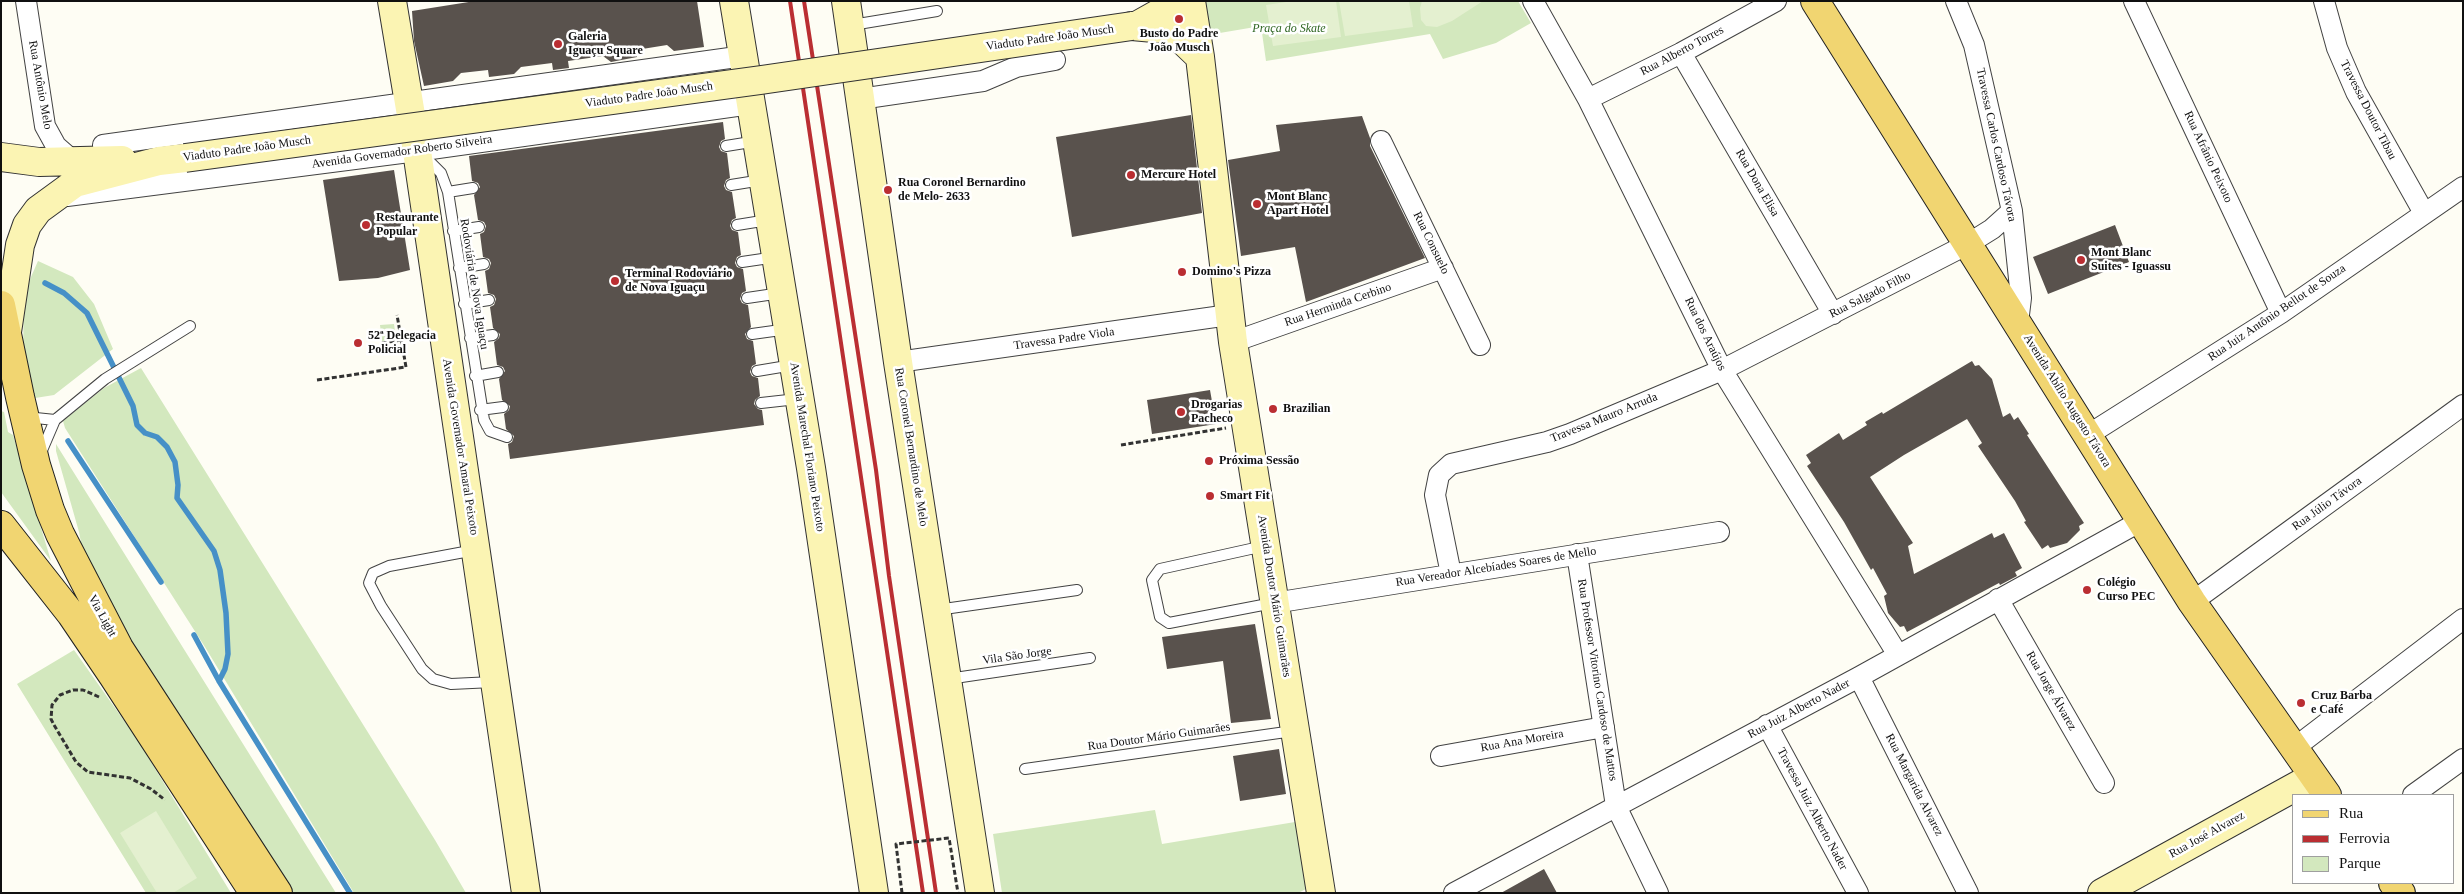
<!DOCTYPE html>
<html>
<head>
<meta charset="utf-8">
<style>
  body { margin:0 }
  #map { position:relative; width:2464px; height:894px; overflow:hidden; background:#fefdf4; font-family:Georgia,serif }
  canvas { display:block }
  .frame { position:absolute; inset:0; border:2px solid #101010; pointer-events:none }
  .legend { position:absolute; left:2292px; top:794px; width:162px; height:90px; box-sizing:border-box; background:#fff; border:1px solid #9f9f9f; margin:0; padding:6px 9px; list-style:none; font-size:15px; color:#101010 }
  .legend li { display:flex; align-items:center; gap:10px; height:25px }
  .legend b { width:25px; border:1px solid #9f9f9f }
</style>
</head>
<body>
<div id="map">
<canvas width="2464" height="894"></canvas>
<div class="frame"></div>
<ul class="legend">
<li><b style="height:6px;background:#f1d571"></b>Rua</li>
<li><b style="height:6px;background:#ba2e32"></b>Ferrovia</li>
<li><b style="height:14px;background:#d3e8be"></b>Parque</li>
</ul>
</div>
<script>
const g = document.querySelector('canvas').getContext('2d');
g.lineJoin = 'round';
function fillPath(path, color) {
  g.fillStyle = color;
  g.fill(path, 'evenodd');
}
function shape(rows) {
  const path = new Path2D();
  for (const r of rows) {
    path.moveTo(r[0], r[1]);
    for (let i = 2; i < r.length; i += 2) path.lineTo(r[i], r[i + 1]);
  }
  return path;
}
function trace(path, color, width, dash) {
  g.strokeStyle = color;
  g.lineWidth = width;
  g.lineCap = dash ? 'butt' : 'round';
  g.setLineDash(dash || []);
  g.stroke(path);
}
function label(font, color, halo, rows, align = 'center') {
  g.font = font + ' Georgia,serif';
  g.lineWidth = 5;
  g.setLineDash([]);
  g.textBaseline = 'middle';
  g.strokeStyle = halo;
  g.fillStyle = color;
  for (const [text, x, y, turn = 0] of rows) {
    g.save();
    g.translate(x, y);
    g.rotate((+turn || 0) * Math.PI / 180);
    g.textAlign = isNaN(turn) ? turn : align;
    if (halo) g.strokeText(text, 0, 0);
    g.fillText(text, 0, 0);
    g.restore();
  }
}
fillPath(shape([
  [1203,1,1518,1,1531,23,1496,43,1443,59,1430,34,1266,61,1261,26,1208,35],
  [38,261,73,277,94,304,113,349,54,395,29,399,23,352,24,293],
  [394,324,396,339,382,341,380,325],
  [141,368,435,840,466,893,354,893,205,647,65,428,63,421,104,388],
  [1,411,4,412,8,432,13,435,51,561,1,492],
  [56,444,336,893,284,893,87,573,79,532,56,451],
  [74,650,137,739,231,893,146,893,17,684],
  [1155,810,1162,844,1295,822,1308,888,1298,893,1002,893,993,834]
]), '#d3e8be');
fillPath(shape([
  [1293,1,1336,1,1341,37,1273,46,1266,5],
  [1339,1,1409,1,1413,27,1345,36],
  [1422,1,1483,1,1452,21,1437,27,1426,26,1421,20,1420,8],
  [156,811,197,878,173,893,157,893,120,833]
]), '#e4f0d0');
trace(shape([
  [45,283,64,293,87,313,133,406,137,425,145,433,157,437,167,447,175,462,178,485,177,498,214,551,220,570,226,613,228,654,225,669,219,681],
  [68,441,161,582],
  [194,635,219,681,350,893]
]), '#4690c7', 5.5);
fillPath(shape([
  [475,1,697,1,704,47,674,51,667,45,636,50,637,57,611,62,603,56,568,61,569,68,553,70,552,63,521,67,514,74,489,77,488,70,461,73,453,81,424,86,414,41,412,11],
  [1191,115,1202,213,1072,237,1056,137],
  [1362,116,1370,138,1370,146,1425,258,1306,302,1295,247,1241,256,1228,160,1280,151,1276,125],
  [723,122,725,139,721,141,719,147,721,151,727,153,730,178,726,180,724,186,726,190,732,192,736,218,732,220,730,226,732,230,738,232,741,255,737,257,735,263,737,267,743,269,746,291,742,293,740,299,742,303,748,305,751,327,745,334,747,339,753,341,756,364,752,366,750,372,752,376,758,378,760,396,755,400,754,404,758,409,762,410,764,425,510,459,508,444,512,442,514,436,506,429,504,414,509,410,510,406,502,400,499,379,505,371,503,367,497,365,494,342,499,338,500,334,493,328,490,307,494,305,496,299,494,295,488,293,485,271,489,269,491,263,489,259,483,257,480,234,484,232,486,226,484,222,478,220,474,195,480,187,478,183,472,181,469,156],
  [394,170,410,270,378,278,339,281,323,180],
  [2115,225,2129,262,2048,294,2033,257],
  [1972,361,1975,366,1979,365,1992,379,2003,417,2010,413,2014,420,2018,417,2029,434,2027,435,2084,523,2079,526,2080,530,2067,543,2050,548,2048,545,2042,549,2024,522,2026,521,2015,501,1978,446,1982,443,1967,419,1904,455,1870,477,1913,543,1908,546,1914,574,1992,533,1994,538,2004,533,2022,568,2015,572,2017,576,2000,585,1999,583,1907,632,1904,626,1900,627,1888,613,1884,596,1887,594,1873,568,1871,570,1844,522,1807,466,1811,463,1806,455,1839,433,1843,440,1867,425,1865,422,1882,412,1883,414],
  [1210,390,1216,424,1152,434,1147,400],
  [1255,624,1271,719,1231,723,1223,661,1167,669,1162,637],
  [1279,749,1286,794,1240,801,1233,756],
  [1544,869,1557,893,1501,893]
]), '#59524d');
const lane = shape([
  [852,25,937,11],
  [726,146,757,141],
  [422,154,441,173,448,192,484,420,490,431,507,437],
  [731,185,762,180],
  [448,192,473,188],
  [737,225,768,220],
  [453,231,479,227],
  [742,262,776,257],
  [459,268,484,264],
  [747,298,781,293],
  [464,304,489,300],
  [752,334,788,329],
  [470,338,493,335],
  [757,371,793,365],
  [475,376,498,372],
  [761,403,797,399],
  [480,410,503,407],
  [26,417,55,420],
  [40,455,55,420,105,379,190,326],
  [1264,546,1160,569,1152,580,1160,617,1169,623,1273,603],
  [475,550,389,566,373,573,369,583,381,606,422,669,433,679,451,684,493,682],
  [937,610,1077,590],
  [948,679,1090,658],
  [1025,769,1293,731]
]);
const street = shape([
  [26,1,45,126,56,146,72,160],
  [1533,1,1588,99,1722,370,1898,655],
  [1956,1,1974,45,2012,211,2021,298,2018,323],
  [2134,1,2281,313],
  [2324,1,2337,48,2356,92,2424,213],
  [1681,53,1833,314],
  [860,99,983,81,1016,67,1055,60],
  [1588,99,1681,53,1776,1],
  [1381,141,1480,345],
  [103,145,744,56],
  [67,196,417,151,751,104],
  [1233,342,1443,268],
  [898,362,1229,315],
  [2088,435,2281,313,2463,187],
  [1577,554,1616,806,1658,893],
  [1451,574,1435,495,1439,475,1451,464,1547,442,1570,434,1722,370,1968,244,1992,229,2012,211],
  [1998,599,2104,783],
  [2192,602,2463,405],
  [1274,603,1719,532],
  [1859,677,1968,893],
  [1767,725,1858,893],
  [2293,749,2463,619],
  [1441,756,1604,727],
  [2413,795,2463,759],
  [1454,893,1859,677,2141,521]
]);
const secondary = shape([
  [392,1,417,151,526,893],
  [734,1,811,468,874,893],
  [846,1,898,362,980,893],
  [1191,1,1200,57,1233,342,1321,893],
  [1138,25,1163,11,1174,1],
  [1132,26,1165,29,1178,36,1200,57],
  [1,157,39,162,122,160],
  [7,332,20,245,27,225,38,210,75,183,159,161,185,158],
  [2102,893,2313,777]
]);
const primary = shape([
  [1815,1,2192,602,2327,795],
  [1,305,20,397,36,465,50,510,60,534,119,648,278,893],
  [1,525,71,614,113,676,254,893],
  [2393,883,2401,893]
]);
trace(lane, '#434343', 12);
trace(street, '#434343', 22);
trace(secondary, '#323232', 30);
trace(primary, '#212121', 30);
trace(shape([
  [382,343,402,340],
  [317,380,406,367,397,315],
  [1121,445,1226,428],
  [99,697,83,690,73,690,60,695,52,705,51,719,54,725,76,762,88,772,130,778,151,789,165,800]
]), '#323232', 3, [5, 2.5]);
trace(lane, '#fff', 10);
trace(street, '#fff', 20);
trace(secondary, '#fbf4b3', 28);
trace(primary, '#f1d571', 28);
trace(shape([
  [790,1,923,893],
  [804,1,876,470,889,576,936,893]
]), '#ba2e32', 4);
const secondaryBridge = shape([
  [185,158,761,80,1132,26]
]);
trace(secondaryBridge, '#323232', 30, []);
trace(shape([
  [902,893,896,844,949,838,958,893]
]), '#323232', 3, [5, 2.5]);
trace(secondaryBridge, '#fbf4b3', 28);
for (const [x, y, r, color] of [
  [1179,19,5,"#ba2e32"],
  [558,44,5,"#ba2e32"],
  [1131,175,5,"#ba2e32"],
  [888,190,5,"#ba2e32"],
  [1257,204,5,"#ba2e32"],
  [366,225,5,"#ba2e32"],
  [2081,260,5,"#ba2e32"],
  [1182,272,5,"#ba2e32"],
  [615,281,5,"#ba2e32"],
  [358,343,5,"#ba2e32"],
  [1273,409,5,"#ba2e32"],
  [1181,412,5,"#ba2e32"],
  [1209,461,5,"#ba2e32"],
  [1210,496,5,"#ba2e32"],
  [2087,590,5,"#ba2e32"],
  [2301,703,5,"#ba2e32"]
]) {
  const dot = new Path2D();
  dot.arc(x, y, r, 0, 2 * Math.PI);
  g.fillStyle = color;
  g.fill(dot);
  trace(dot, '#fff', 2);
}
label('italic 12px', '#2f6623', '#fff', [
  ["Praça do Skate",1289,29]
]);
label('bold 12px', '#101010', '#fff', [
  ["Busto do Padre",1179,34,"center"],
  ["João Musch",1179,48,"center"],
  ["Galeria",568,37],
  ["Iguaçu Square",568,51],
  ["Mercure Hotel",1141,175],
  ["Rua Coronel Bernardino",898,183],
  ["de Melo- 2633",898,197],
  ["Mont Blanc",1267,197],
  ["Apart Hotel",1267,211],
  ["Restaurante",376,218],
  ["Popular",376,232],
  ["Mont Blanc",2091,253],
  ["Suites - Iguassu",2091,267],
  ["Domino's Pizza",1192,272],
  ["Terminal Rodoviário",625,274],
  ["de Nova Iguaçu",625,288],
  ["52ª Delegacia",368,336],
  ["Policial",368,350],
  ["Drogarias",1191,405],
  ["Pacheco",1191,419],
  ["Brazilian",1283,409],
  ["Próxima Sessão",1219,461],
  ["Smart Fit",1220,496],
  ["Colégio",2097,583],
  ["Curso PEC",2097,597],
  ["Cruz Barba",2311,696],
  ["e Café",2311,710]
], 'left');
label('12px', '#101010', '#fff', [
  ["Viaduto Padre João Musch",1050,38,-8],
  ["Rua Alberto Torres",1682,51,-28],
  ["Rua Antônio Melo",40,85,80],
  ["Viaduto Padre João Musch",649,95,-8],
  ["Travessa Doutor Tibau",2368,110,63],
  ["Travessa Carlos Cardoso Távora",1996,145,78],
  ["Viaduto Padre João Musch",247,149,-8],
  ["Avenida Governador Roberto Silveira",402,152,-8],
  ["Rua Afrânio Peixoto",2208,157,65],
  ["Rua Dona Elisa",1757,183,60],
  ["Rua Consuelo",1431,243,64],
  ["Rodoviária de Nova Iguaçu",474,284,81],
  ["Rua Salgado Filho",1870,295,-27],
  ["Rua Herminda Cerbino",1338,305,-19],
  ["Rua Juiz Antônio Bellot de Souza",2277,313,-34],
  ["Rua dos Araújos",1705,334,64],
  ["Travessa Padre Viola",1064,339,-8],
  ["Avenida Abílio Augusto Távora",2067,401,58],
  ["Travessa Mauro Arruda",1604,418,-22],
  ["Avenida Governador Amaral Peixoto",460,447,81],
  ["Avenida Marechal Floriano Peixoto",807,447,81],
  ["Rua Coronel Bernardino de Melo",911,447,81],
  ["Rua Júlio Távora",2327,504,-36],
  ["Rua Vereador Alcebíades Soares de Mello",1496,567,-9],
  ["Avenida Doutor Mário Guimarães",1274,596,81],
  ["Via Light",102,616,61],
  ["Vila São Jorge",1017,656,-8],
  ["Rua Professor Vitorino Cardoso de Mattos",1597,680,81],
  ["Rua Jorge Álvarez",2051,691,60],
  ["Rua Juiz Alberto Nader",1799,709,-28],
  ["Rua Doutor Mário Guimarães",1159,737,-8],
  ["Rua Ana Moreira",1522,741,-10],
  ["Rua Margarida Alvarez",1914,785,63],
  ["Travessa Juiz Alberto Nader",1812,809,62],
  ["Rua José Alvarez",2207,835,-29]
]);
</script>
</body>
</html>
